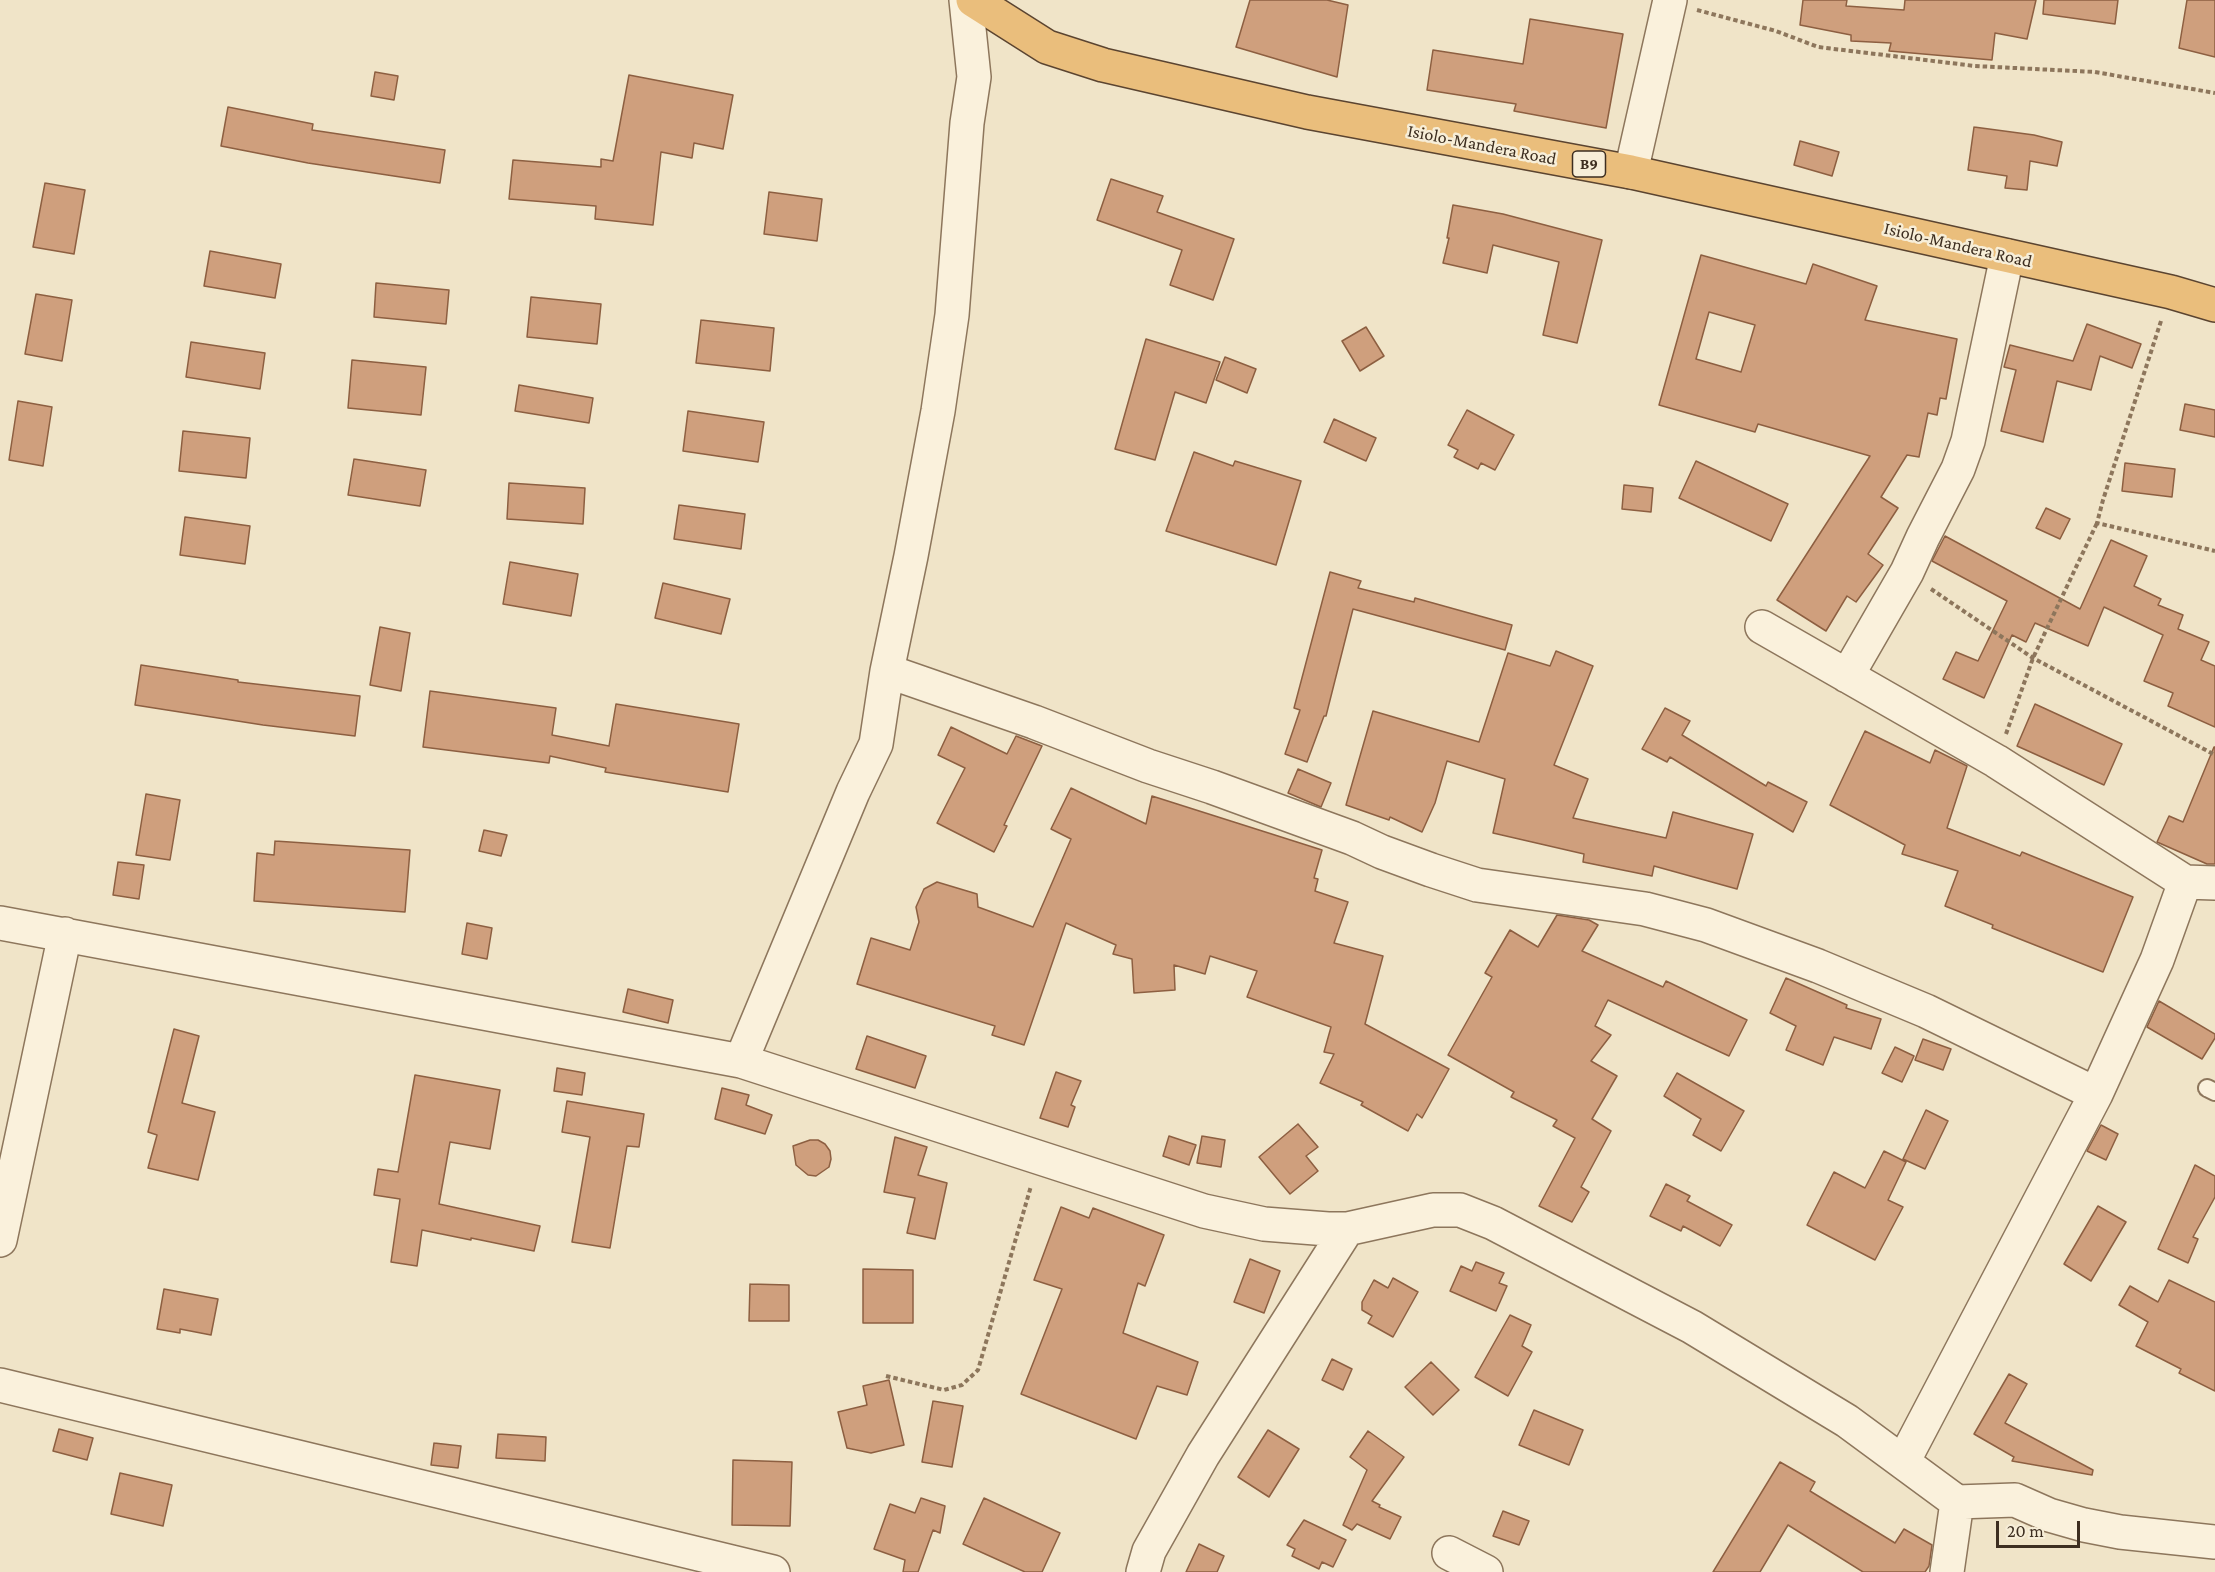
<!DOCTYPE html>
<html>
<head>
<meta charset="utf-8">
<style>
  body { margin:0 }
  #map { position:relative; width:2215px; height:1572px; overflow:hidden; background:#f0e4c8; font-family:"Crimson Pro",serif }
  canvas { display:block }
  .scale { position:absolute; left:1996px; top:1521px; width:84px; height:27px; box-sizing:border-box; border:3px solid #3d2e20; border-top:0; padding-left:8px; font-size:18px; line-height:21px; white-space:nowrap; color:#3d2e20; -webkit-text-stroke:4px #f7eed8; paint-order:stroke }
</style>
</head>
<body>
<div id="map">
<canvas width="2215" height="1572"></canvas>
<div class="scale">20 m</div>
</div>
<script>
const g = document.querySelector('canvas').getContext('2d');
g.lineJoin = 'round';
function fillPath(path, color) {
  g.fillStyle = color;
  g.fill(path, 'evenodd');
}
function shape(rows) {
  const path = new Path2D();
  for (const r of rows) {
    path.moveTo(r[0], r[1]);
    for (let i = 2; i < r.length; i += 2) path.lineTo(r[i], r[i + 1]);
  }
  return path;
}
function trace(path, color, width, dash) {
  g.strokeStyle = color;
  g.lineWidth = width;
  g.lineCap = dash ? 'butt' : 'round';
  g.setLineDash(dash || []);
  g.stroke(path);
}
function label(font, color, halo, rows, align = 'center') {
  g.font = font + ' "Crimson Pro",serif';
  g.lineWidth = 5;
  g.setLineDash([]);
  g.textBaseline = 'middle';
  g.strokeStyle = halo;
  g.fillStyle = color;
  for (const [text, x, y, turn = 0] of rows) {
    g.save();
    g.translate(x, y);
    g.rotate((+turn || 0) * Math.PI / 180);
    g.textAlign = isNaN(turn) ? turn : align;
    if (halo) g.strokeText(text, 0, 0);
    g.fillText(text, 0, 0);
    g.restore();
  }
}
const building = shape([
  [1250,0,1327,0,1348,5,1337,77,1236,47,1250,0],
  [1803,0,1847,0,1846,6,1904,10,1905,0,2036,0,2027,39,1995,33,1992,60,1889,51,1891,43,1851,41,1851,35,1800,25,1803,0],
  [2044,0,2118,0,2115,24,2043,14,2044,0],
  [2187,0,2215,0,2215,57,2179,48,2187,0],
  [1530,19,1623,34,1606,128,1514,111,1516,104,1427,90,1433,50,1523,64,1530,19],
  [375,72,398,76,394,100,371,96,375,72],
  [629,75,733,95,723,149,694,143,692,158,661,152,653,225,595,219,596,206,509,199,513,160,601,167,601,159,613,161,629,75],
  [228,107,313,124,312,130,445,150,440,183,308,163,221,146,228,107],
  [1974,127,2034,135,2062,142,2057,166,2030,161,2027,190,2005,188,2007,176,1968,170,1974,127],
  [1800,141,1839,152,1832,176,1794,165,1800,141],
  [1111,179,1163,196,1157,212,1234,239,1213,300,1170,285,1182,250,1097,220,1111,179],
  [45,183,85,190,74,254,33,247,45,183],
  [769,192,822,199,817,241,764,234,769,192],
  [1453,205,1503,214,1602,240,1577,343,1543,335,1559,262,1493,245,1487,273,1443,263,1449,238,1447,238,1453,205],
  [210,251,281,264,275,298,204,286,210,251],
  [1701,255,1806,284,1813,264,1877,286,1865,320,1957,339,1946,399,1940,398,1937,415,1928,413,1919,457,1907,455,1881,497,1898,508,1868,554,1883,565,1856,602,1847,596,1826,631,1777,600,1870,456,1758,424,1755,432,1659,405,1701,255],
  [1709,312,1755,325,1741,372,1696,359,1709,312],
  [376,283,449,290,446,324,374,317,376,283],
  [36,294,72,300,62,361,25,354,36,294],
  [531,297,601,304,597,344,527,337,531,297],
  [701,320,774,328,770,371,696,363,701,320],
  [2087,324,2141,344,2132,368,2100,356,2091,390,2057,381,2043,442,2001,431,2016,370,2004,367,2010,345,2073,361,2087,324],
  [1366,327,1384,356,1360,371,1342,341,1366,327],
  [1146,339,1220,362,1206,403,1175,392,1155,460,1115,449,1146,339],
  [191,342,265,353,260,389,186,377,191,342],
  [1225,357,1256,369,1247,393,1216,380,1225,357],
  [352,360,426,367,421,415,348,408,352,360],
  [519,385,593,398,589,423,515,411,519,385],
  [18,401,52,407,43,466,9,460,18,401],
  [2185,404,2215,410,2215,437,2180,430,2185,404],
  [1467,410,1514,435,1495,470,1481,463,1478,469,1454,457,1458,450,1448,445,1467,410],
  [688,411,764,422,758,462,683,451,688,411],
  [1334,419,1376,438,1366,461,1324,442,1334,419],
  [183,431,250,438,246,478,179,471,183,431],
  [1194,452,1233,466,1235,461,1301,481,1276,565,1166,531,1194,452],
  [354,459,426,470,420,506,348,495,354,459],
  [1696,461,1788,504,1771,541,1679,498,1696,461],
  [2125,463,2175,469,2172,497,2122,491,2125,463],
  [509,483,585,488,583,524,507,519,509,483],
  [1624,485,1653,488,1651,512,1622,509,1624,485],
  [679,505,745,514,741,549,674,539,679,505],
  [2046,508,2070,519,2060,539,2036,528,2046,508],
  [185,517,250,526,245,564,180,555,185,517],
  [1945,536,2080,609,2111,540,2147,556,2134,586,2161,599,2158,605,2183,615,2178,629,2209,642,2201,660,2215,666,2215,727,2168,706,2173,693,2144,681,2163,635,2104,607,2088,646,2035,623,2026,642,2012,635,1984,698,1943,679,1956,652,1978,661,2007,601,1932,561,1945,536],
  [510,562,578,574,571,616,503,604,510,562],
  [1330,572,1361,581,1358,588,1414,602,1415,598,1512,625,1505,650,1353,609,1326,716,1324,716,1307,762,1285,754,1300,710,1294,708,1330,572],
  [663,583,730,599,721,634,655,618,663,583],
  [380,627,410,633,401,691,370,685,380,627],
  [1556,651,1593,666,1554,765,1588,779,1573,818,1666,838,1673,812,1753,834,1737,889,1654,866,1652,876,1583,862,1584,854,1493,833,1505,779,1447,761,1435,803,1422,832,1390,817,1389,820,1346,805,1373,711,1479,742,1508,653,1550,666,1556,651],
  [141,665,238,680,238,682,360,696,355,736,263,725,135,705,141,665],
  [430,691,556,708,552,735,609,746,616,704,739,724,728,792,605,772,606,768,550,756,549,763,423,747,430,691],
  [2035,704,2122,744,2104,785,2017,746,2035,704],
  [1665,708,1690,721,1682,735,1766,786,1768,782,1807,802,1793,832,1670,757,1667,762,1642,749,1665,708],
  [951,727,1007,754,1016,736,1042,746,1004,825,1007,826,994,852,937,823,965,768,938,755,951,727],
  [1865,731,1930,763,1935,750,1967,766,1947,828,2020,856,2022,852,2133,897,2103,972,1992,928,1993,925,1945,906,1958,871,1902,854,1905,845,1830,805,1865,731],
  [2214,747,2215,747,2215,864,2207,864,2157,842,2169,816,2183,822,2214,747],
  [1298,769,1331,783,1321,807,1288,793,1298,769],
  [1071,788,1146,824,1152,796,1322,850,1314,878,1318,879,1315,891,1348,902,1334,943,1383,956,1365,1024,1449,1069,1422,1118,1417,1114,1408,1131,1361,1105,1363,1102,1320,1083,1334,1054,1324,1052,1331,1027,1247,997,1257,971,1210,956,1205,974,1174,965,1175,990,1134,993,1132,959,1113,954,1116,945,1066,923,1024,1045,992,1035,995,1026,857,984,871,938,910,950,919,922,916,907,924,889,937,882,977,894,978,907,1033,927,1071,839,1051,829,1071,788],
  [146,794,180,800,170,860,136,855,146,794],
  [484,830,507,835,501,856,479,851,484,830],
  [275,841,410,850,405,912,254,901,257,853,274,855,275,841],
  [118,862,144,865,139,899,113,895,118,862],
  [1557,915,1589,920,1598,925,1582,951,1663,987,1666,981,1747,1020,1729,1056,1608,1000,1595,1026,1611,1035,1591,1061,1617,1076,1592,1119,1611,1131,1581,1187,1589,1192,1572,1222,1539,1206,1575,1138,1553,1126,1557,1120,1511,1097,1514,1092,1448,1055,1492,977,1485,973,1510,930,1538,947,1557,915],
  [467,923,492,928,487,959,462,954,467,923],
  [1786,978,1847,1005,1846,1008,1881,1019,1871,1049,1834,1037,1823,1065,1786,1050,1796,1026,1770,1013,1786,978],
  [628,989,673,1000,668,1023,623,1012,628,989],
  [2159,1001,2215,1034,2215,1038,2202,1059,2147,1027,2159,1001],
  [174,1029,199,1036,182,1103,215,1112,198,1180,148,1168,157,1135,148,1132,174,1029],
  [867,1036,926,1056,915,1088,856,1069,867,1036],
  [1923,1039,1951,1049,1943,1070,1915,1060,1923,1039],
  [1895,1047,1914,1056,1902,1082,1882,1073,1895,1047],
  [557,1068,585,1073,582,1095,554,1091,557,1068],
  [1056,1072,1081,1081,1071,1105,1075,1107,1068,1127,1040,1118,1056,1072],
  [1677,1073,1744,1111,1721,1151,1693,1135,1701,1119,1664,1096,1677,1073],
  [415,1075,500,1090,490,1149,450,1142,439,1204,540,1226,534,1251,471,1238,471,1240,422,1230,417,1266,391,1262,400,1199,374,1195,378,1169,398,1172,415,1075],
  [722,1088,749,1095,746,1105,772,1115,765,1134,715,1119,722,1088],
  [567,1101,644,1114,639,1147,627,1146,610,1248,572,1242,590,1137,562,1132,567,1101],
  [1926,1110,1948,1121,1925,1169,1903,1159,1926,1110],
  [1298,1124,1318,1147,1306,1156,1318,1171,1290,1194,1259,1157,1298,1124],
  [2101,1125,2118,1134,2106,1160,2087,1151,2101,1125],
  [1169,1136,1196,1145,1189,1165,1163,1156,1169,1136],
  [1202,1136,1225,1140,1221,1167,1197,1163,1202,1136],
  [895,1137,927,1147,918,1175,947,1183,935,1239,907,1233,915,1198,884,1192,895,1137],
  [810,1140,818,1140,825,1144,830,1151,831,1159,829,1167,816,1176,808,1175,796,1165,793,1146,810,1140],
  [1884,1151,1906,1162,1888,1200,1903,1207,1875,1260,1807,1225,1834,1172,1865,1188,1884,1151],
  [2195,1165,2215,1176,2215,1197,2193,1237,2198,1239,2188,1263,2158,1249,2195,1165],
  [1666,1184,1690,1196,1687,1201,1732,1225,1720,1246,1683,1226,1681,1231,1650,1216,1666,1184],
  [2098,1206,2126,1222,2091,1281,2064,1264,2098,1206],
  [1061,1207,1089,1218,1093,1208,1164,1235,1145,1286,1138,1283,1123,1333,1198,1362,1187,1395,1157,1386,1136,1439,1021,1394,1062,1289,1034,1280,1061,1207],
  [1250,1259,1280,1271,1264,1313,1234,1302,1250,1259],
  [1476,1262,1504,1273,1499,1283,1507,1286,1496,1311,1450,1291,1461,1266,1472,1271,1476,1262],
  [863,1269,913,1270,913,1323,863,1323,863,1269],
  [1393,1278,1418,1292,1393,1337,1368,1323,1372,1316,1362,1310,1362,1302,1374,1280,1388,1288,1393,1278],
  [2169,1280,2215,1302,2215,1391,2179,1373,2181,1369,2136,1346,2148,1322,2119,1305,2130,1286,2158,1302,2169,1280],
  [750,1284,789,1285,789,1321,749,1321,750,1284],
  [164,1289,218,1299,211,1335,180,1329,180,1333,157,1329,164,1289],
  [1510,1315,1531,1325,1522,1346,1532,1352,1508,1396,1475,1377,1510,1315],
  [1332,1359,1352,1369,1343,1390,1322,1380,1332,1359],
  [1431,1362,1459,1390,1433,1415,1405,1387,1431,1362],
  [2009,1374,2027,1384,2005,1423,2093,1470,2092,1475,2012,1461,2014,1457,1974,1434,2009,1374],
  [889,1380,904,1445,871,1453,847,1448,838,1412,867,1405,863,1386,889,1380],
  [933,1401,963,1406,952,1467,922,1462,933,1401],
  [1534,1410,1583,1430,1569,1465,1519,1445,1534,1410],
  [59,1429,93,1438,87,1460,53,1451,59,1429],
  [1268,1430,1299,1449,1269,1497,1238,1477,1268,1430],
  [1368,1431,1404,1457,1372,1501,1380,1505,1379,1507,1401,1517,1390,1539,1357,1524,1352,1530,1343,1525,1367,1470,1350,1457,1368,1431],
  [498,1434,546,1437,545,1461,496,1458,498,1434],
  [434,1443,461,1446,458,1468,431,1465,434,1443],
  [733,1460,792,1462,790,1526,732,1525,733,1460],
  [1780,1462,1815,1482,1810,1491,1895,1543,1904,1529,1932,1545,1929,1566,1925,1572,1863,1572,1788,1525,1760,1572,1713,1572,1780,1462],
  [120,1473,172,1485,163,1526,111,1514,120,1473],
  [921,1498,945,1506,940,1533,933,1530,918,1572,903,1572,905,1560,874,1549,890,1504,915,1513,921,1498],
  [984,1498,1060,1533,1042,1572,1025,1572,963,1544,984,1498],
  [1503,1511,1529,1521,1519,1545,1493,1536,1503,1511],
  [1304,1520,1346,1540,1333,1567,1322,1562,1319,1569,1292,1556,1295,1549,1287,1545,1304,1520],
  [1199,1544,1224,1556,1217,1572,1186,1572,1199,1544]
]);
fillPath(building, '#cf9f7d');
trace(building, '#8d5f41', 1.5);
const service = shape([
  [2207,1088,2215,1092]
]);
const minor = shape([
  [1631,172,1670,0],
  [1762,627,1996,761,2185,882],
  [887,671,1034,722,1148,766,1212,787,1352,838,1382,852,1431,870,1477,885,1645,909,1706,925,1818,966,1926,1011,2096,1094],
  [1847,676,1907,572,1923,537,1958,469,1968,441,2007,256],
  [0,923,741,1061,1204,1211,1264,1224,1328,1229,1347,1229,1433,1210,1460,1210,1493,1223,1692,1327,1847,1421,1957,1502,2015,1500,2049,1515,2084,1525,2120,1532,2215,1542],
  [741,1061,853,792,876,744,887,671,911,556,938,411,952,315,967,123,974,77,966,0],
  [0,1240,65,934],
  [0,1385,773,1572],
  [1903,1462,2096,1094,2157,960,2185,882,2215,883],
  [1449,1553,1486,1572],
  [1143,1572,1149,1551,1203,1455,1347,1229],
  [1947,1572,1957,1502]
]);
const trunk = shape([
  [973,0,1047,47,1103,65,1307,112,1631,172,2171,292,2215,305]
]);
trace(service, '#8d765c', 20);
trace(minor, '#8d765c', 36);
trace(trunk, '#5b4430', 36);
trace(shape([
  [1697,10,1776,31,1818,47,1975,66,2095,72,2215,93],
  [2161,321,2103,500,2097,523,2215,551],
  [1931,589,2033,658,2215,755],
  [2006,734,2033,658,2097,523],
  [886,1376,944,1390,962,1385,978,1370,1031,1186]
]), '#8d765c', 4, [4.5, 3]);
trace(service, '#faf1dc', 16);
trace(minor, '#faf1dc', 33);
trace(trunk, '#eabe7c', 33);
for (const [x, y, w] of [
  [1589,164,33]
]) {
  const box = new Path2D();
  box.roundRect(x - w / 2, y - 13, w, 26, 4.5);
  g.fillStyle = '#f7eed8';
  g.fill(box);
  trace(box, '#3d2e20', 1.5);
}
label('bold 16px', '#3d2e20', null, [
  ["B9",1589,164]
]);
label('18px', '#3d2e20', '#f7eed8', [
  ["Isiolo-Mandera Road",1482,145,11],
  ["Isiolo-Mandera Road",1958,245,13]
]);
</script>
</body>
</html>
